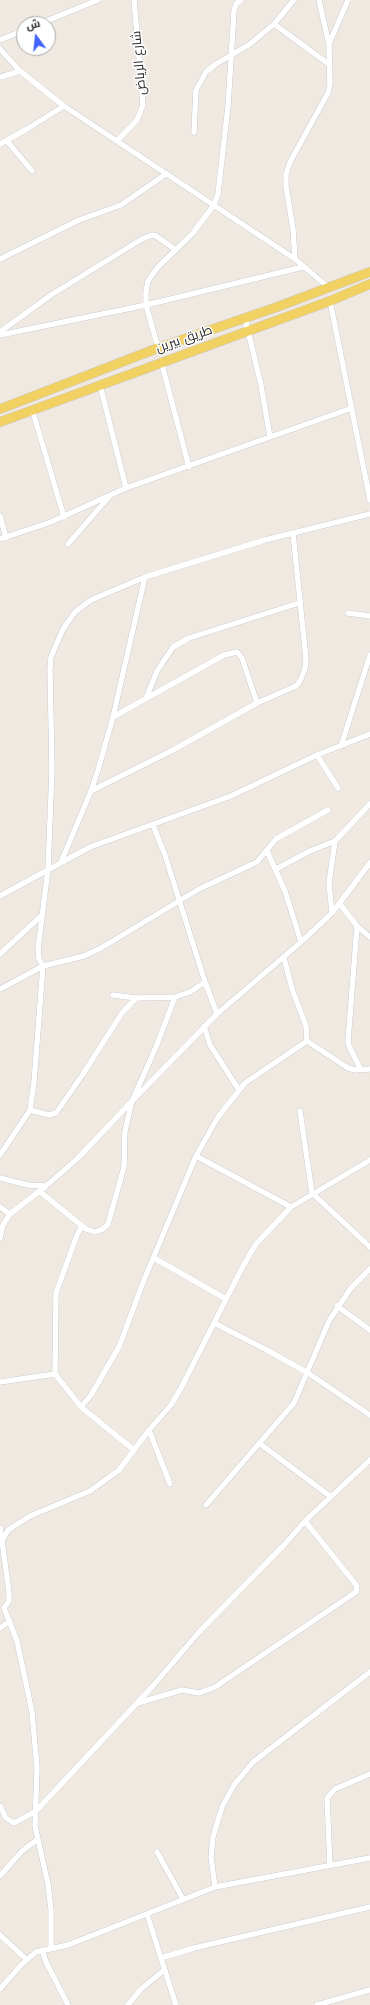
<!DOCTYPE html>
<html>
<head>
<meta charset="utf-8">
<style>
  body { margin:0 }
  #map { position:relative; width:370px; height:2005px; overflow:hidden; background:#efe9e1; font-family:"Work Sans",Cairo,sans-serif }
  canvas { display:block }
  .north { position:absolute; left:16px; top:16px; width:40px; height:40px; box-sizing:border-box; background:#fff; border:1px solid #ababab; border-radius:50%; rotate:345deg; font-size:11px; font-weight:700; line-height:16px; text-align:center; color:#2e2e2e }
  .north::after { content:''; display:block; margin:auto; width:14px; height:18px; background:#4264fb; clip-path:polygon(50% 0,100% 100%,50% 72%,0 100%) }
</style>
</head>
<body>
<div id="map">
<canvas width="370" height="2005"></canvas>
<div class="north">ش</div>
</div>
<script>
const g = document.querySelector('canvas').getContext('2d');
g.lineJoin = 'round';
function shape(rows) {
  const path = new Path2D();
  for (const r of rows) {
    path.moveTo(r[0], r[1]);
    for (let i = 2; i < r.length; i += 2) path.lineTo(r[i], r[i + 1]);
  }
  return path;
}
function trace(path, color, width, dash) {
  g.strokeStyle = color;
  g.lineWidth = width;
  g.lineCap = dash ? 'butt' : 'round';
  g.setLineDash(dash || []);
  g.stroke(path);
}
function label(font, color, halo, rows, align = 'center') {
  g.font = font + ' "Work Sans",Cairo,sans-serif';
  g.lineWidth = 3;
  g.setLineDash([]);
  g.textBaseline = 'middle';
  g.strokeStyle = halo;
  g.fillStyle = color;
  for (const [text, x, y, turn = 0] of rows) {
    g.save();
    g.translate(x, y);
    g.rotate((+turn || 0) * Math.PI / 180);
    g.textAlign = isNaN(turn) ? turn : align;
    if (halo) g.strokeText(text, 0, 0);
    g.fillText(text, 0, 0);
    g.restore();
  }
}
const minor = shape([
  [39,24,98,0],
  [274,24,330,65],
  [0,40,24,30],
  [329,44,348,0],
  [0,49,20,71,64,106,295,259,328,287],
  [0,77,20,71],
  [194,132,196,90,206,72,216,64,250,44,274,24,294,0],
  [7,141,32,171],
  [117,141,137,120,143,105,134,0],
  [0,144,27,129,64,106],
  [0,259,79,220,121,205,166,174],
  [295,259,293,229,286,186,286,174,290,162,328,93,330,84,329,45,319,0],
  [330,301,370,500],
  [245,318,261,385,270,437],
  [0,332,51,295,142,239,152,235,156,236,176,250],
  [0,335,146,305,303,267],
  [158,348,146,305,146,291,148,281,158,267,192,234,214,205,218,194,228,106,234,11,236,4,241,0],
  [161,361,189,467],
  [100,385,126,488],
  [32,409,64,517],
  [0,516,6,538],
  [0,539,51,522,126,488,352,408],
  [68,544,108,498],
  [348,613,370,616],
  [146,698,157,671,173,647,189,638,299,603],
  [113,717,224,655,237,652,242,658,257,703],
  [341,746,370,655],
  [317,755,338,788],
  [91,791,173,750,257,703,296,686,300,681,305,669,306,659,293,533],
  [328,810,276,839,257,862,199,889,101,948,84,956,43,966,39,959,38,949,48,869,52,770,50,669,51,657,63,629,75,612,91,600,145,577,265,540,370,514],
  [153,825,165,855,205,982,217,1014],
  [61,862,91,791,98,770,113,717,145,577],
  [276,869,310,851,335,841],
  [0,896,90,847,231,796,317,755,370,734],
  [340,904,357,926,370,937],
  [332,913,329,883,335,841,370,804],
  [357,926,348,1041,349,1046,361,1070],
  [301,942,332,913,370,863],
  [0,954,41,916],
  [0,989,43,966],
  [113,995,136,998],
  [175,997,190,992,205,982],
  [204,1026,210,1045,239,1090],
  [307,1041,348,1068,355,1070,370,1069],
  [300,1111,312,1193,370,1247],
  [0,1155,30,1110,34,1082,43,966],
  [196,1156,291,1207],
  [0,1178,28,1185,46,1186],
  [39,1191,86,1229,95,1232,103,1229,108,1224,124,1167,125,1131,132,1101,217,1014,301,942,285,891,267,851],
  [0,1207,10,1214,46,1186,78,1158,132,1101,156,1047,175,997,136,998,122,1013,83,1074,56,1113,49,1115,30,1110],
  [0,1238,3,1225,10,1214],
  [154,1258,226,1299],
  [337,1306,370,1330],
  [214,1323,265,1349,308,1373,370,1415],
  [55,1374,56,1293,77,1235,82,1226],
  [0,1382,55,1374,81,1407,91,1395,119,1347,144,1280,196,1156,218,1117,245,1083,307,1041,306,1026,292,989,284,958],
  [81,1407,134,1450],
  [149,1430,170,1484],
  [259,1443,330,1496],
  [206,1505,294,1403,329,1321,351,1288,370,1269],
  [0,1528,2,1541],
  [0,1628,10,1621],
  [138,1703,182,1690,199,1693,215,1687,356,1592,357,1586,305,1521],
  [0,1806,6,1818,14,1823,36,1811,152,1687,199,1632,285,1544,305,1521,370,1460],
  [157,1852,183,1899],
  [330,1865,327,1798,335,1789,370,1774],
  [0,1876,22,1851,38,1839],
  [215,1887,211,1857,213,1837,222,1807,234,1785,253,1762,370,1672],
  [147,1914,176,2005],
  [0,1935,26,1959],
  [51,1949,51,1910,48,1884,35,1826,37,1768,32,1712,17,1641,4,1608,9,1601,9,1592,2,1541,8,1530,30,1516,90,1491,119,1470,149,1430,171,1405,180,1390,243,1266,256,1244,291,1207,370,1160],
  [42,1950,46,1962,68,2005],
  [161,1958,194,1948,370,1907],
  [0,1989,22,1964,36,1952,68,1945,215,1887,370,1858],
  [128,2005,140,1990,164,1970],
  [317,2005,370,1990]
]);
const primary = shape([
  [0,409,158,348,277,307,370,272],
  [0,422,330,301,370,284]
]);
trace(minor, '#b4b7c1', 6);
trace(primary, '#c9c9c9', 10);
trace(minor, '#fff', 5.5);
trace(primary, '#f2d163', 9);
label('13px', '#2e2e2e', '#fff', [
  ["شارع الرياض",139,63,-95],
  ["طريق بيرين",184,339,-19]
]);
</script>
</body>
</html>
